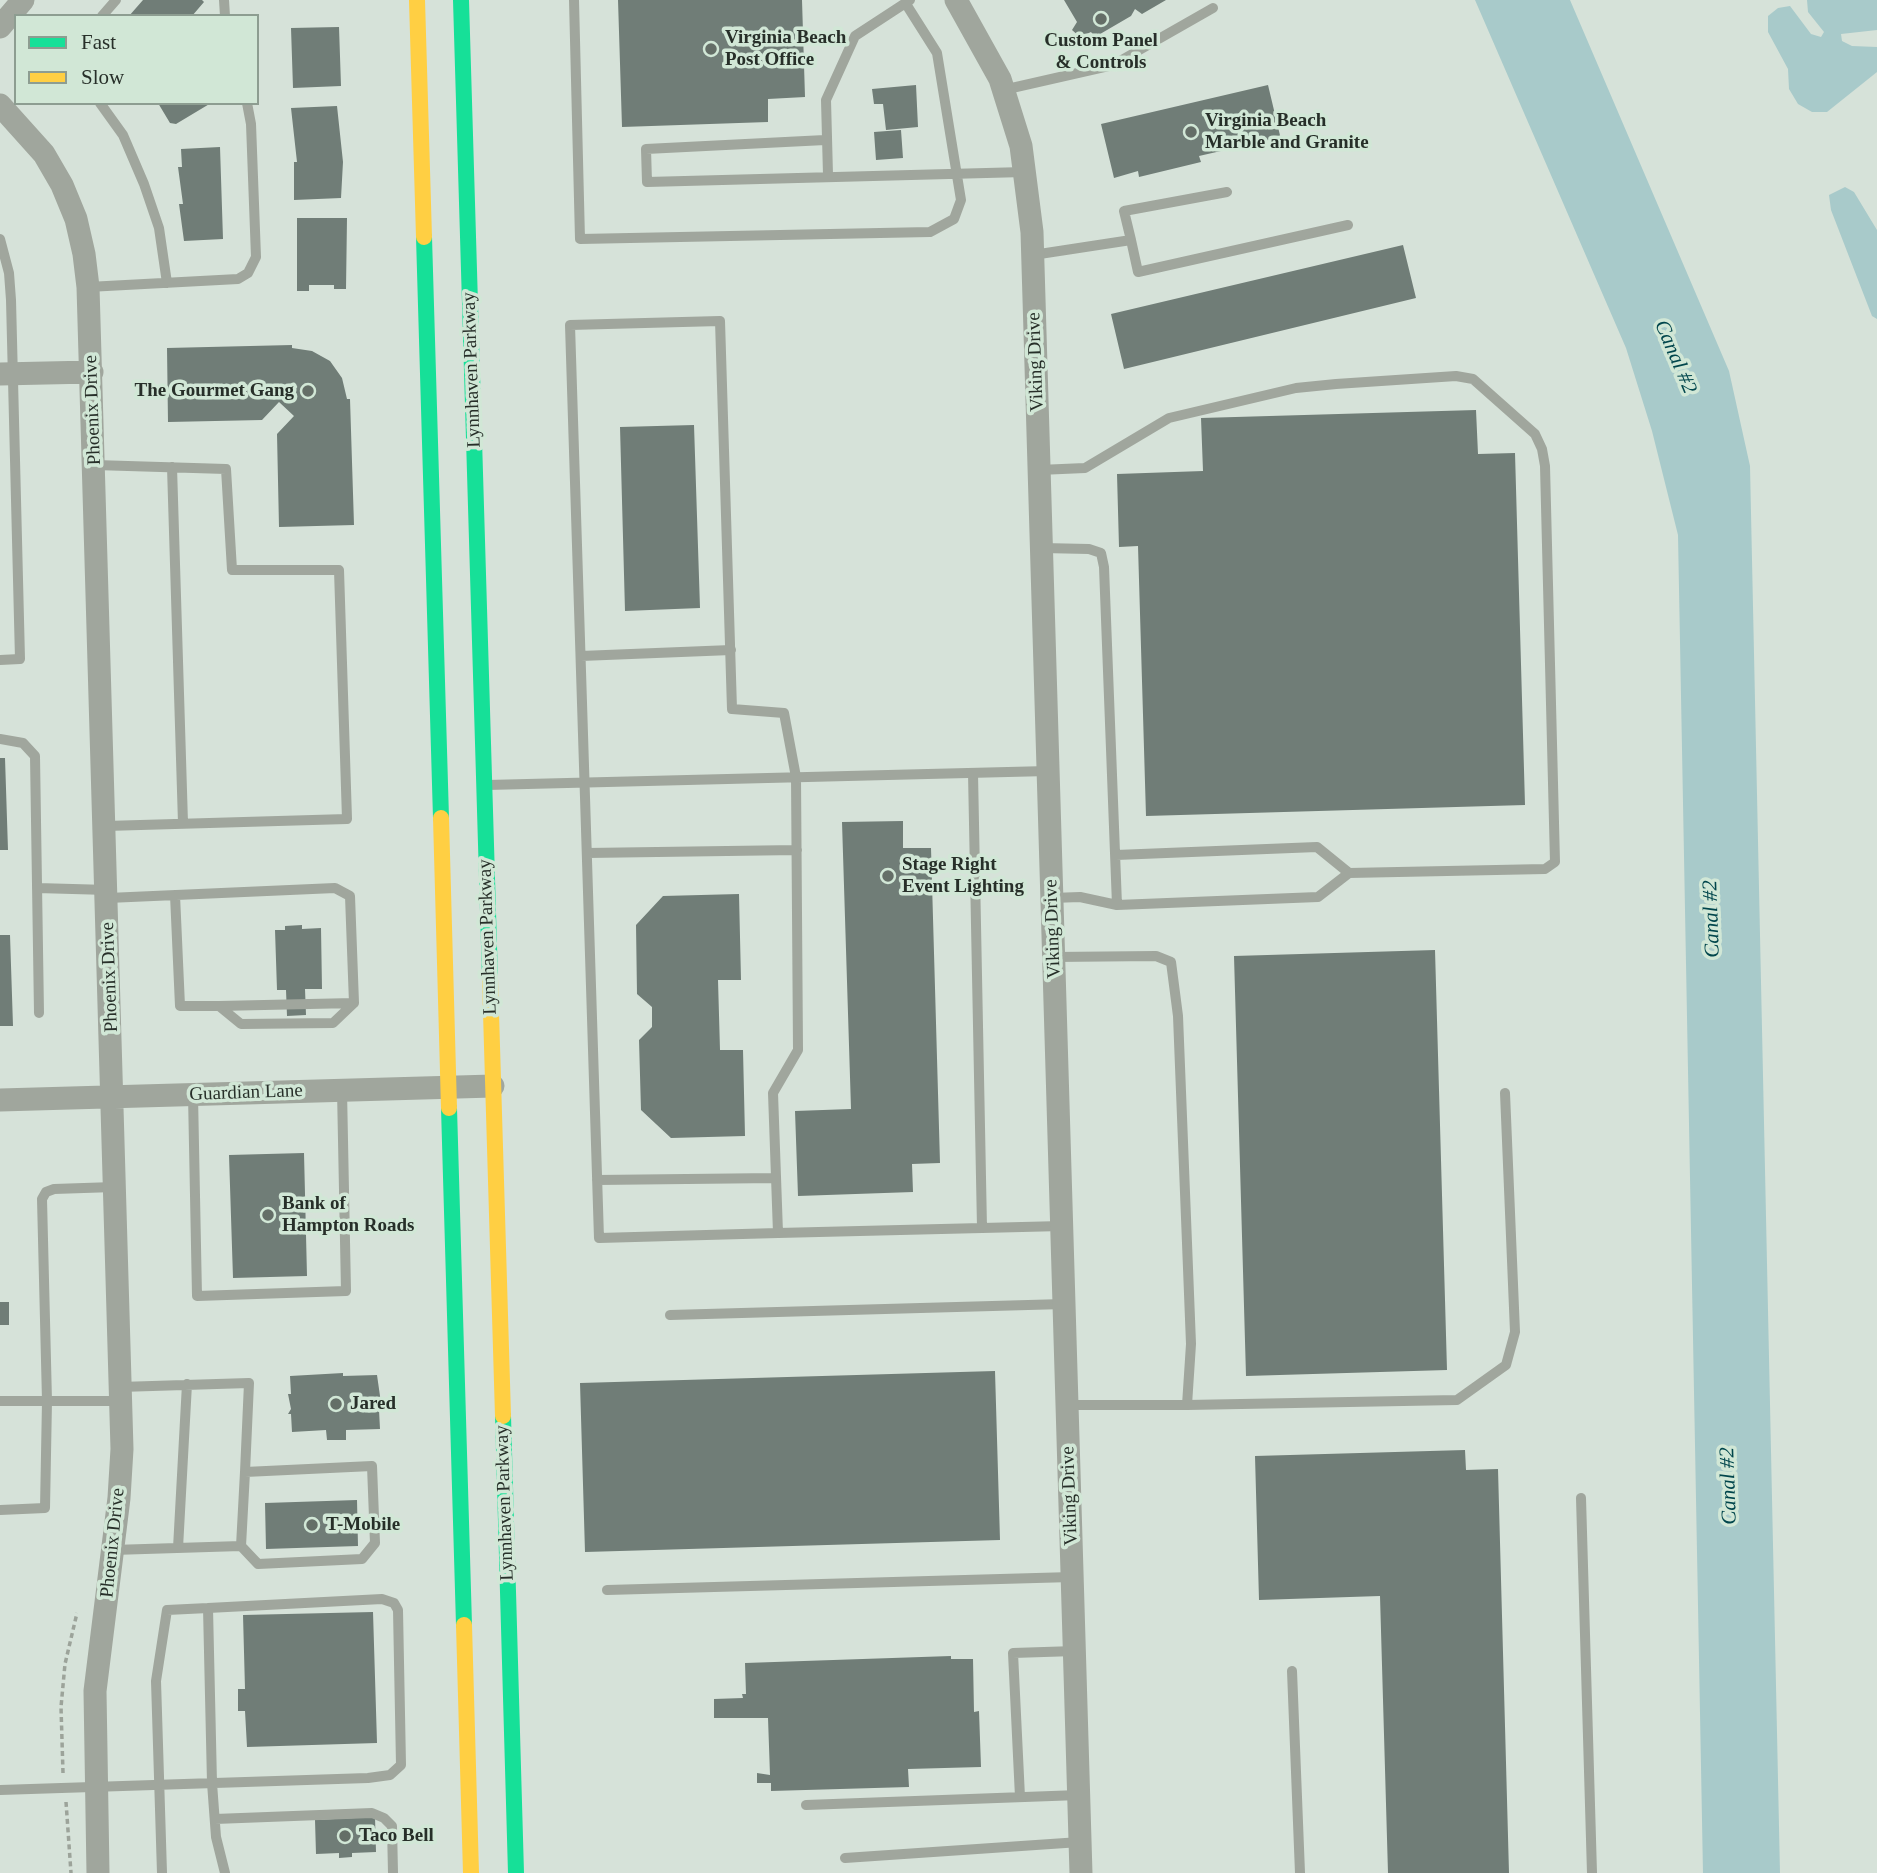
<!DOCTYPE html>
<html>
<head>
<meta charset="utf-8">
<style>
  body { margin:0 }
  #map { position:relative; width:1877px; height:1873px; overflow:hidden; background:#d6e2d9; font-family:"Times New Roman",serif }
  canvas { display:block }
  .legend { position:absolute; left:14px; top:14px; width:245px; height:91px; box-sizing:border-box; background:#d1e7d6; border:2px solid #8d9d91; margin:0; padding:9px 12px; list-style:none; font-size:21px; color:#272f29 }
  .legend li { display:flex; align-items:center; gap:14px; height:35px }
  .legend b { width:35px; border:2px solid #8d9d91 }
</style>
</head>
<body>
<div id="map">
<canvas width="1877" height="1873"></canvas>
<ul class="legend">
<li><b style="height:9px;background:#16e098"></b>Fast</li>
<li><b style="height:9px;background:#ffcf43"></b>Slow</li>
</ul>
</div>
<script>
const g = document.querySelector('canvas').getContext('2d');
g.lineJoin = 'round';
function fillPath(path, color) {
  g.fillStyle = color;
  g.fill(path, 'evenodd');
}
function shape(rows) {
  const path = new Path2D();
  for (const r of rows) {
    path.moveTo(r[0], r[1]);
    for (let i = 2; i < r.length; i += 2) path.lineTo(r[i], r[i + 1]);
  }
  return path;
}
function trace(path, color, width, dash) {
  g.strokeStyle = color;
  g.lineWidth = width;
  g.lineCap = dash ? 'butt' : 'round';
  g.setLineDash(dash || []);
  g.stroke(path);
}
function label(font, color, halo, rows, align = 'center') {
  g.font = font + ' "Times New Roman",serif';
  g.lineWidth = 7;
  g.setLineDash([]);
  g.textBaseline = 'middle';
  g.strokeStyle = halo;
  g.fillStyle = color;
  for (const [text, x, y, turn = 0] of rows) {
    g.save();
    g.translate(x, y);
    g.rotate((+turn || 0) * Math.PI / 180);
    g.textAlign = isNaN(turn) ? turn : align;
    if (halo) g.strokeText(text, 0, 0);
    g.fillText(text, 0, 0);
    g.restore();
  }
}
fillPath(shape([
  [1475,0,1570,0,1729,371,1750,466,1780,1873,1703,1873,1678,535,1652,431,1626,348],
  [1807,0,1877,0,1877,30,1841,34,1842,41,1852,46,1877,47,1877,72,1827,112,1812,112,1798,104,1789,89,1788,69,1768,32,1768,16,1778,8,1790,6,1811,34,1821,37,1824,32,1808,12],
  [1845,187,1854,192,1877,230,1877,319,1872,316,1831,210,1829,195]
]), '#a8caca');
fillPath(shape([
  [143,0,202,0,204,2,192,16,129,16],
  [618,0,802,0,805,97,768,99,768,122,622,127],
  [1064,0,1166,0,1142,14,1135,9,1131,16,1095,37,1091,32,1080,37,1072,30,1077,22],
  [339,27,341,86,293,88,291,28],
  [916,85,918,127,886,130,883,104,874,104,872,89],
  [1268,85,1283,148,1271,151,1269,140,1199,156,1201,162,1139,177,1138,171,1114,178,1101,124],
  [158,103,211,103,176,124,170,123],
  [337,106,343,162,341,198,294,200,294,162,297,162,291,108],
  [901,130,903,158,876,160,874,132],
  [220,147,223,239,184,241,179,204,183,204,178,167,182,167,181,149],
  [297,218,347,218,346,289,334,289,334,285,309,285,309,291,297,291],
  [1403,245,1416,298,1124,369,1111,314],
  [292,345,292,348,312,351,330,361,342,378,347,399,350,399,354,525,279,527,277,434,294,416,279,402,262,420,168,422,167,348],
  [1476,410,1478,454,1515,453,1525,805,1146,816,1138,546,1119,547,1117,474,1203,471,1201,418],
  [694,425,700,608,625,611,620,427],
  [0,758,5,758,8,850,0,850],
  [903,821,903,848,931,848,940,1163,912,1164,913,1192,798,1196,795,1111,851,1109,842,822],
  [739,894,741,980,718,980,720,1050,743,1050,745,1136,671,1138,641,1110,639,1040,652,1027,652,1007,637,994,636,925,663,896],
  [302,925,302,929,321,928,322,989,305,989,306,1015,287,1016,286,990,277,990,275,930,285,930,285,926],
  [0,935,10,935,13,1026,0,1026],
  [1435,950,1447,1370,1246,1376,1234,956],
  [304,1153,307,1276,233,1278,229,1155],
  [0,1302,9,1302,9,1325,0,1325],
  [995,1371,1000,1540,585,1552,580,1383],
  [343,1373,343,1376,377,1375,382,1410,379,1410,380,1429,346,1430,346,1440,327,1440,326,1430,292,1432,291,1414,288,1414,291,1409,288,1394,291,1394,290,1376],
  [1465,1450,1466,1470,1498,1469,1509,1873,1388,1873,1380,1596,1259,1600,1255,1456],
  [357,1500,358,1546,266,1549,265,1503],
  [373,1612,377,1743,247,1747,245,1711,238,1711,238,1689,245,1689,243,1615],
  [951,1656,951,1659,973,1659,974,1712,979,1711,981,1767,908,1769,909,1787,771,1791,771,1783,757,1783,757,1773,770,1775,768,1718,714,1718,714,1699,743,1698,742,1694,746,1694,745,1663],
  [375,1817,376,1852,352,1853,352,1857,339,1858,339,1853,316,1854,315,1820]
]), '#707d77');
trace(shape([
  [63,1773,61,1707,65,1664,77,1613],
  [66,1802,71,1873]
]), '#9ca39a', 3.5, [5, 3.5]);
trace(shape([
  [224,0,225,16],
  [574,0,580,239,930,232,954,219,961,200,937,53,906,4],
  [102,16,116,0],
  [1003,90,1113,65,1213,8],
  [100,103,123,135,144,184,159,228,167,283],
  [825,140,646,149,647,182,1024,172],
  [828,175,826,100,855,36,910,0],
  [0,239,9,273,11,300,20,659,0,660],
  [1131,240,1138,272,1348,225],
  [1033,255,1131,240,1124,211,1227,192],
  [88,287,238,279,248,273,256,257,251,124,247,103],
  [95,465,226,469,232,570,339,570,347,819,106,826],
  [172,467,183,823],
  [1039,470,1085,468,1169,418,1296,388,1336,384,1456,376,1473,379,1535,434,1542,449,1545,466,1555,862,1545,869,1349,873],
  [1042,548,1089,549,1101,553,1104,567,1117,905,1080,897,1052,898],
  [581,656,731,650],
  [0,739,23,743,35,756,39,1013],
  [973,773,982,1228,1062,1226],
  [487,785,1048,771],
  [587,853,797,850],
  [1116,855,1317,847,1349,873,1318,897,1117,905],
  [37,888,108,890],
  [108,898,335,888,350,896,354,1003,333,1023,241,1024,219,1006,180,1006,175,895],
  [1054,957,1156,956,1171,962,1178,1016,1191,1344,1187,1405,1067,1405],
  [219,1006,354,1003],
  [193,1095,197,1296,346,1291,342,1090],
  [597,1180,776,1178],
  [778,1233,599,1238,570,325,720,321,732,709,784,713,796,777,798,1050,773,1093,778,1233,982,1228],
  [670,1315,1064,1304],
  [120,1387,249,1383,245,1472,372,1466,375,1543,362,1559,258,1564,241,1546],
  [0,1401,121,1401],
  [1187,1405,1457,1400,1506,1365,1515,1332,1505,1093],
  [1581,1498,1592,1873],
  [0,1510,45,1508,47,1401,42,1199,46,1192,54,1189,114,1187],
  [178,1548,187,1384],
  [113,1550,241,1546,245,1472],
  [607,1590,1072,1577],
  [1292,1671,1300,1873],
  [0,1790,368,1778,390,1775,401,1765,398,1610,394,1603,382,1599,208,1608],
  [1020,1797,1013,1653,1075,1651],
  [806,1805,1079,1795],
  [215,1819,372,1813,384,1818,392,1826,393,1873],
  [845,1858,1080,1842],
  [162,1873,156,1681,167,1610,208,1608,212,1783,216,1837,225,1873]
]), '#a0a69d', 10);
trace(shape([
  [956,0,1000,79,1021,146,1032,232,1081,1873],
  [0,27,23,0],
  [0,105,44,154,62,185,76,219,84,254,88,287,122,1449,119,1498,95,1691,98,1873],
  [0,374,92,372],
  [0,1100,493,1086]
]), '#a0a69d', 23);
trace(shape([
  [461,0,490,979],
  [424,237,441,818],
  [449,1108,464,1625],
  [503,1416,516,1873]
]), '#16e098', 16);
trace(shape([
  [417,0,424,237],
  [441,818,449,1108],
  [490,979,503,1416],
  [464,1625,471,1873]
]), '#ffcf43', 16);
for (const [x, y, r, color] of [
  [1101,19,7,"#646e67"],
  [711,49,7,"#646e67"],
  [1191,132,7,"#646e67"],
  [308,391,7,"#646e67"],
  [888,876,7,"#646e67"],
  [268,1215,7,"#646e67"],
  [336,1404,7,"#646e67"],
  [312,1525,7,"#646e67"],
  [345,1836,7,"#646e67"]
]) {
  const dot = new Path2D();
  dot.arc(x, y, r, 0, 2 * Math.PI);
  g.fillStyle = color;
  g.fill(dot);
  trace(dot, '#d1e7d6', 2.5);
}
label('bold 19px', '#272f29', '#d1e7d6', [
  ["Virginia Beach",725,38],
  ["Post Office",725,60],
  ["Custom Panel",1101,41,"center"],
  ["& Controls",1101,63,"center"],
  ["Virginia Beach",1205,121],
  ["Marble and Granite",1205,143],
  ["The Gourmet Gang",294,391,"right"],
  ["Stage Right",902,865],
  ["Event Lighting",902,887],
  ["Bank of",282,1204],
  ["Hampton Roads",282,1226],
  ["Jared",350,1404],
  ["T-Mobile",326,1525],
  ["Taco Bell",359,1836]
], 'left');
label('19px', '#272f29', '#d1e7d6', [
  ["Viking Drive",1036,362,-92],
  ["Lynnhaven Parkway",472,370,-92],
  ["Phoenix Drive",93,410,-92],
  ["Viking Drive",1053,929,-92],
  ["Lynnhaven Parkway",488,937,-92],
  ["Phoenix Drive",110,977,-92],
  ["Guardian Lane",246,1093,-2],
  ["Viking Drive",1070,1496,-92],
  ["Lynnhaven Parkway",505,1503,-92],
  ["Phoenix Drive",113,1543,-84]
]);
label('italic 21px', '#01464c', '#d1e7d6', [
  ["Canal #2",1675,357,67],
  ["Canal #2",1712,919,-92],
  ["Canal #2",1729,1486,-92]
]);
</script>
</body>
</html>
